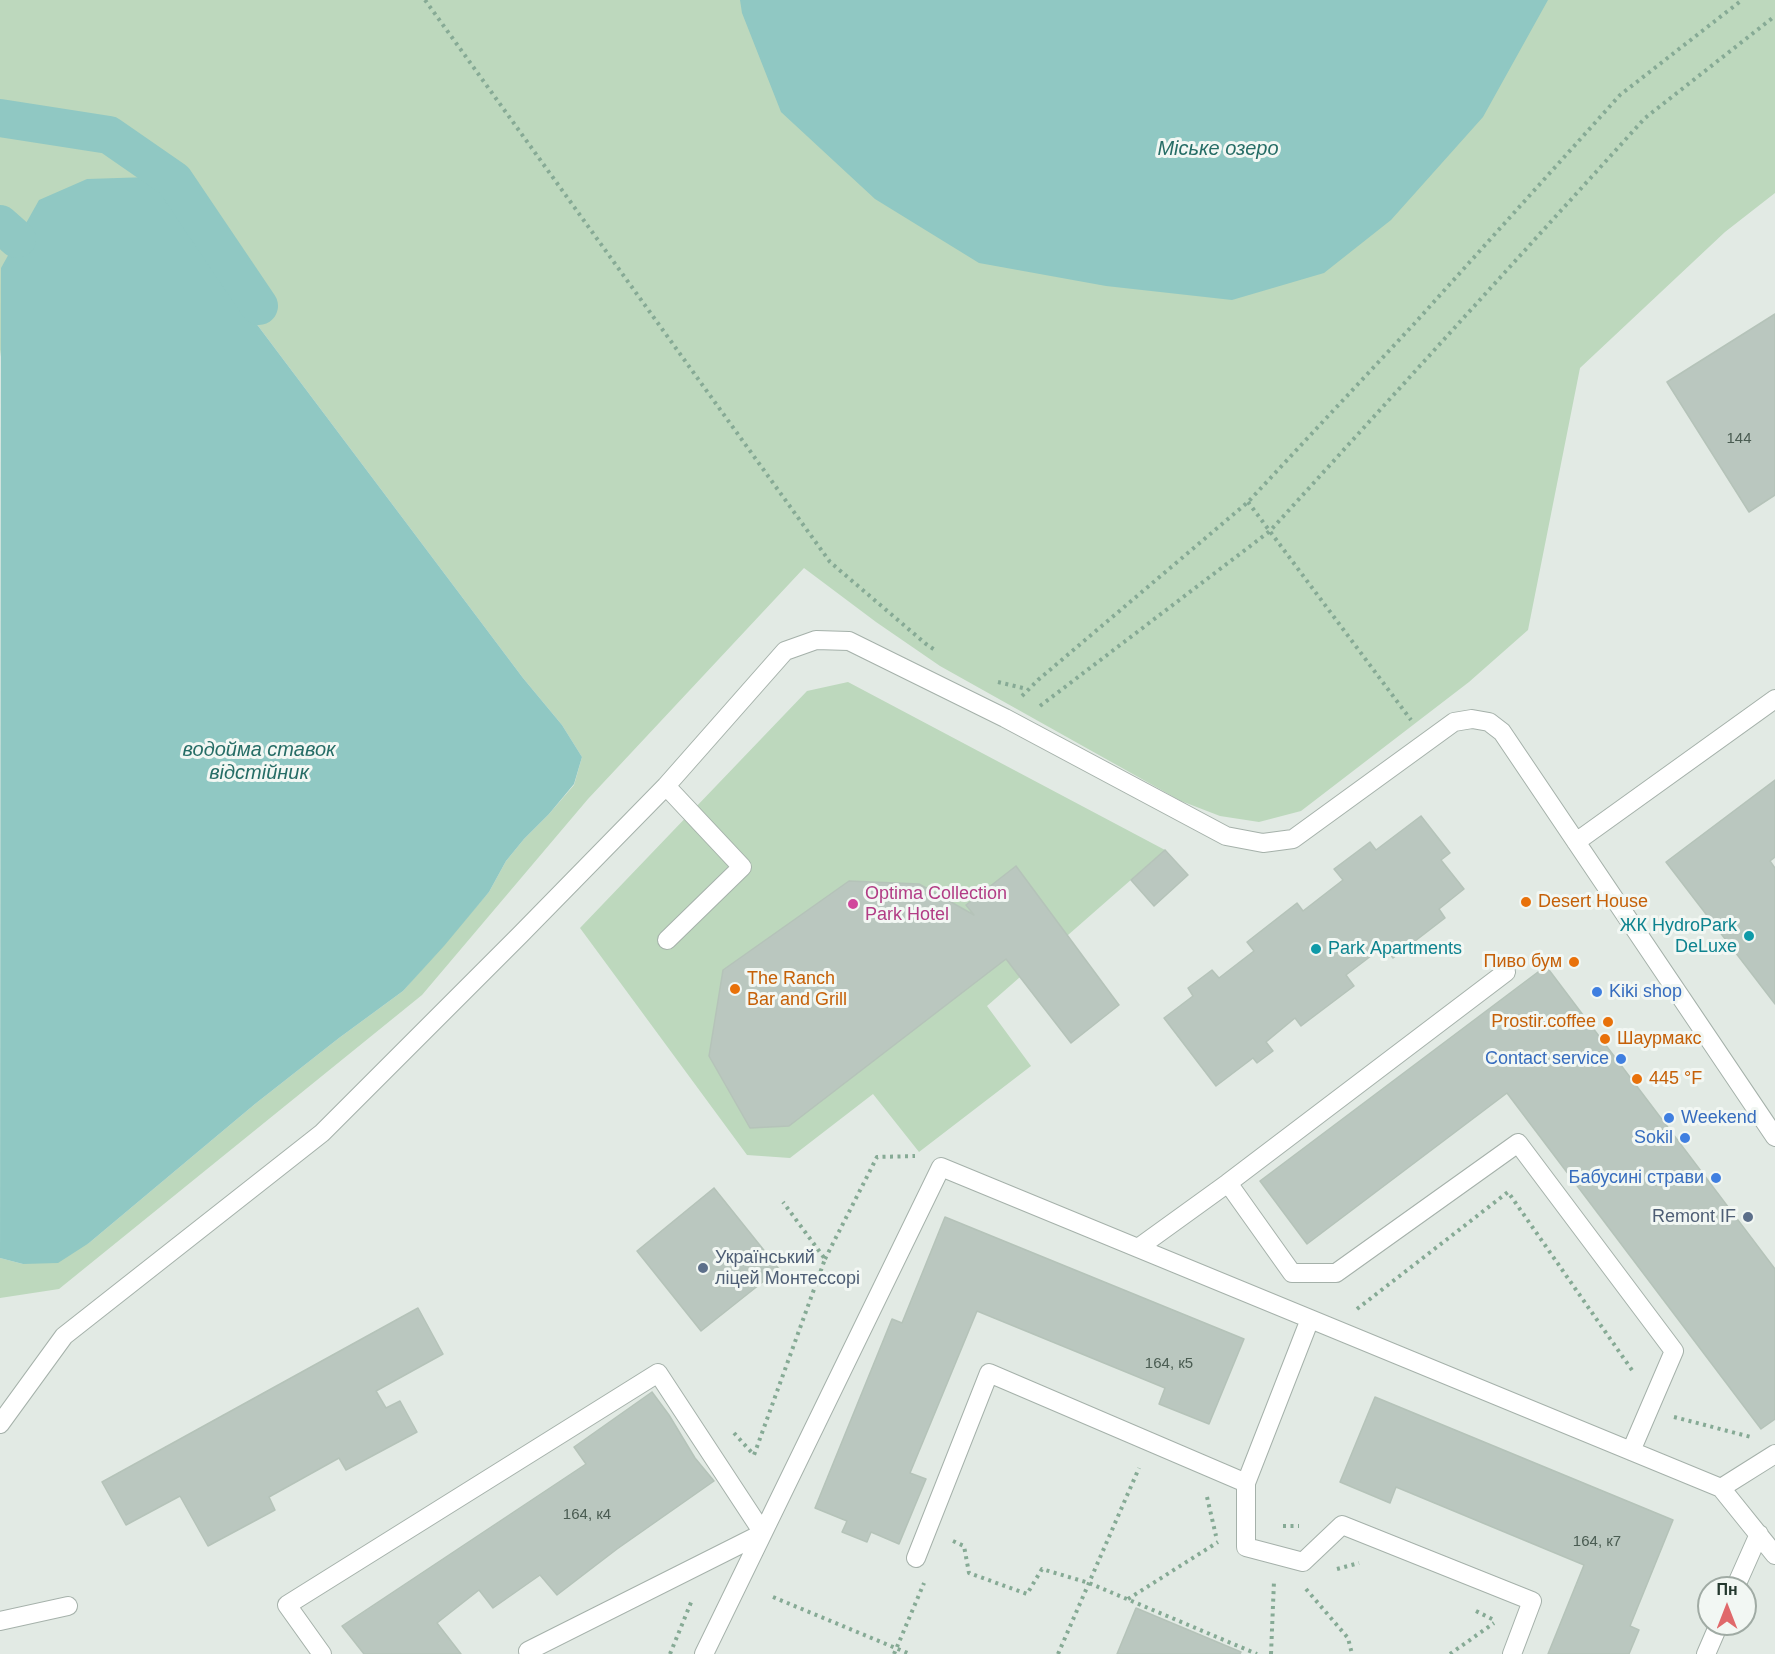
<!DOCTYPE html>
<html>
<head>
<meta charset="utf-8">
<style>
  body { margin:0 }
  #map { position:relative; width:1775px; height:1654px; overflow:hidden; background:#e2eae4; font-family:Arial,sans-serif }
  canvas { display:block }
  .north { position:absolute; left:1697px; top:1576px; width:60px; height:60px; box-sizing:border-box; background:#f2f7f3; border:2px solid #a0aba4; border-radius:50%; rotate:0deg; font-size:16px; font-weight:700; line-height:24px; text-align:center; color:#24382e }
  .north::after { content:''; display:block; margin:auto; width:21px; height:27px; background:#e0696b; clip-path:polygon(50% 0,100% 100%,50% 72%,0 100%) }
</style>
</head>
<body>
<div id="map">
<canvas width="1775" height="1654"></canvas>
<div class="north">Пн</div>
</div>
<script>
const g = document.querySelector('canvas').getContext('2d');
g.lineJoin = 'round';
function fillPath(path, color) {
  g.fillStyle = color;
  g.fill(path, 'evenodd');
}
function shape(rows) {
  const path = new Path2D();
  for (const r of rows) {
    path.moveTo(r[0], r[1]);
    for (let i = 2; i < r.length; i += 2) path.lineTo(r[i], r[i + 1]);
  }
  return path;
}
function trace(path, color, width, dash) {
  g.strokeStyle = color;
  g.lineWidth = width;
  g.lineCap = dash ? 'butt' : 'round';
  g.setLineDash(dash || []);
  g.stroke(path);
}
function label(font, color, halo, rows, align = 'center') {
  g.font = font + ' Arial,sans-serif';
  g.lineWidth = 6;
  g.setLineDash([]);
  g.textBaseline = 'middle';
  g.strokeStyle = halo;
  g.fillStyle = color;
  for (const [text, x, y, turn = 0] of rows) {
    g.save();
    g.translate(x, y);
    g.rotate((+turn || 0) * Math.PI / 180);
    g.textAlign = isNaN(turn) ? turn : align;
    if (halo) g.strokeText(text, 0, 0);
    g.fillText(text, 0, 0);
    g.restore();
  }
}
fillPath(shape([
  [0,0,1775,0,1775,193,1725,232,1580,368,1528,630,1469,682,1301,811,1259,822,1220,816,1181,801,940,666,876,622,804,568,588,799,422,995,59,1289,0,1298,0,1258,23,1264,89,1243,255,1104,339,1038,403,991,489,892,506,861,524,839,549,814,574,785,582,757,562,725,523,678,219,274,195,230,2,342,0,357],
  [848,682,1165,850,987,1006,1031,1066,919,1152,873,1094,790,1158,747,1155,580,928,807,691]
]), '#bdd8bd');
fillPath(shape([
  [740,0,1548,0,1483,117,1391,220,1324,273,1232,300,1106,286,979,263,875,199,781,112,742,13],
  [149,177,173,196,195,230,219,274,523,678,562,725,582,757,574,784,549,814,524,839,506,861,489,892,444,946,403,991,339,1038,255,1104,89,1243,58,1263,23,1264,0,1258,1,268,39,200,87,179]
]), '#90c8c3');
trace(shape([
  [0,118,109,135,174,180,259,306],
  [0,224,17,239]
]), '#90c8c3', 38);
const building = shape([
  [1775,314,1775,495,1749,512,1667,382,1775,314],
  [1775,780,1775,857,1770,861,1775,868,1775,1004,1666,862,1775,780],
  [1421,816,1450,853,1441,860,1464,889,1439,909,1445,918,1393,958,1384,946,1346,975,1354,986,1301,1026,1295,1018,1266,1042,1273,1051,1257,1063,1253,1058,1216,1086,1164,1018,1193,996,1188,988,1212,970,1219,978,1254,951,1247,942,1297,903,1303,911,1343,880,1334,869,1370,842,1376,850,1421,816],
  [1165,850,1188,875,1154,906,1131,880,1165,850],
  [1016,866,1119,1005,1071,1043,1006,959,789,1126,750,1128,709,1056,723,970,849,881,919,884,974,915,966,905,1016,866],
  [1546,966,1775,1269,1775,1419,1761,1429,1507,1093,1307,1244,1260,1181,1546,966],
  [714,1188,779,1269,701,1331,637,1251,714,1188],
  [945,1217,1244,1339,1209,1424,1159,1404,1165,1388,977,1311,910,1473,926,1479,899,1544,871,1532,867,1542,842,1532,847,1521,815,1508,892,1319,902,1323,945,1217],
  [418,1308,443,1354,376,1391,386,1408,400,1401,417,1432,346,1470,339,1458,269,1497,275,1510,208,1546,180,1496,126,1525,102,1482,418,1308],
  [652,1392,669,1415,695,1458,714,1481,617,1549,557,1595,540,1575,493,1608,479,1590,437,1623,461,1654,364,1654,342,1626,586,1464,574,1447,652,1392],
  [1375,1397,1673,1520,1630,1626,1639,1630,1629,1654,1548,1654,1584,1565,1396,1487,1390,1503,1340,1482,1375,1397],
  [1136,1608,1241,1652,1240,1654,1117,1654,1136,1608]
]);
fillPath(building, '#bac7bf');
trace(building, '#b5c3b9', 1.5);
const minor = shape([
  [666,786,742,867,667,940],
  [1576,842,1775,699],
  [1228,1183,1506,972],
  [1138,1248,1228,1183,1292,1273,1336,1273,1518,1143,1674,1351,1631,1451],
  [0,1424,64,1336,322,1133,520,935,666,786,785,651,816,640,849,641,1005,718,1226,836,1263,843,1293,839,1454,722,1472,719,1489,722,1502,732,1775,1137],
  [1246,1483,1246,1547,1303,1562,1342,1525,1532,1601,1512,1654],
  [1721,1488,1775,1555],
  [916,1558,989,1373,1246,1483,1310,1319],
  [1735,1588,1759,1534],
  [0,1621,68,1606],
  [322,1654,287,1605,658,1373,763,1533,528,1651,530,1654],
  [704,1654,941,1167,1721,1488,1775,1454],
  [1706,1654,1719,1624]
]);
trace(minor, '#a5b1aa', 20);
trace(shape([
  [425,0,830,562,926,644,935,650],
  [1248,502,1411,720],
  [998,682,1027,689],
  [1022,696,1038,680,1248,502,1414,324,1620,95,1742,0],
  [1040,706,1270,531,1645,118,1775,16],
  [825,1259,877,1157,915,1156],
  [1357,1309,1508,1192,1634,1373],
  [1674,1417,1751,1437],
  [734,1433,754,1455,825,1259,783,1202],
  [1207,1497,1216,1536],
  [1283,1526,1299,1526],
  [953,1541,964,1546,969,1573,1027,1594,1042,1569,1089,1583,1257,1654],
  [1337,1569,1359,1563],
  [1306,1589,1348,1638,1352,1654],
  [773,1597,910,1654],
  [1128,1599,1218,1542],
  [1476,1611,1496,1621],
  [670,1654,692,1600],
  [894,1654,924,1583],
  [1058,1654,1139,1468],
  [1271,1654,1274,1581],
  [1450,1654,1494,1623]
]), '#86aa95', 4, [3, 4.5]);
trace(minor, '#fff', 18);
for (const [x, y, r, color] of [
  [1526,902,6,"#e8710a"],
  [853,904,6,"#d1479c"],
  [1749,936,6,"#0f9aa8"],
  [1316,949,6,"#0f9aa8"],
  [1574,962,6,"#e8710a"],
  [735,989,6,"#e8710a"],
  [1597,992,6,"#3f7fe0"],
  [1608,1022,6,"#e8710a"],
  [1605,1039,6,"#e8710a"],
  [1621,1059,6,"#3f7fe0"],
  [1637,1079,6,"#e8710a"],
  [1669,1118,6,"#3f7fe0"],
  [1685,1138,6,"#3f7fe0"],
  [1716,1178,6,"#3f7fe0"],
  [1748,1217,6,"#5c6f8a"],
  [703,1268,6,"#5c6f8a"]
]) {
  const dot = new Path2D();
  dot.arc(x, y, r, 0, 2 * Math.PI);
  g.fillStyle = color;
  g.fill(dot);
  trace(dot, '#f2f7f3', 2);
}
label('15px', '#4a5c52', null, [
  ["144",1739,439],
  ["164, к5",1169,1364],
  ["164, к4",587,1515],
  ["164, к7",1597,1542]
]);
label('18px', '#b23c85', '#f2f7f3', [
  ["Optima Collection",865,894],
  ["Park Hotel",865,915]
], 'left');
label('18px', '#c56008', '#f2f7f3', [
  ["Desert House",1538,902],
  ["Пиво бум",1562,962,"right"],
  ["The Ranch",747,979],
  ["Bar and Grill",747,1000],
  ["Prostir.coffee",1596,1022,"right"],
  ["Шаурмакс",1617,1039],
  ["445 °F",1649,1079]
], 'left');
label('18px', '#0d838f', '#f2f7f3', [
  ["ЖК HydroPark",1737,926],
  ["DeLuxe",1737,947],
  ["Park Apartments",1328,949,"left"]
], 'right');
label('18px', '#366cbe', '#f2f7f3', [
  ["Kiki shop",1609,992,"left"],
  ["Contact service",1609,1059],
  ["Weekend",1681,1118,"left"],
  ["Sokil",1673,1138],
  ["Бабусині страви",1704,1178]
], 'right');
label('18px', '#4e5e75', '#f2f7f3', [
  ["Remont IF",1736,1217],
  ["Український",715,1258,"left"],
  ["ліцей Монтессорі",715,1279,"left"]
], 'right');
label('italic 20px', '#266d66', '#f2f7f3', [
  ["Міське озеро",1218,149],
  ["водойма ставок",259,750],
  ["відстійник",259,773]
]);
</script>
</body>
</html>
